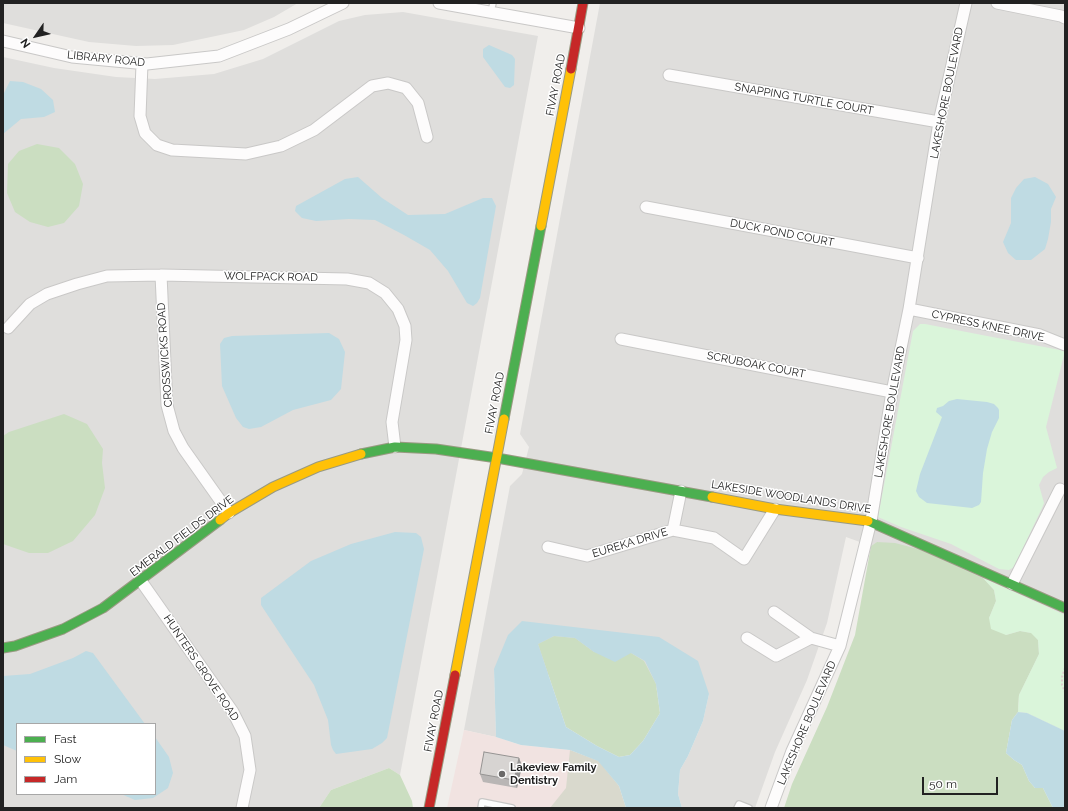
<!DOCTYPE html>
<html>
<head>
<meta charset="utf-8">
<style>
  body { margin:0 }
  #map { position:relative; width:1068px; height:811px; overflow:hidden; background:#f0eeeb; font-family:Raleway,sans-serif }
  canvas { display:block }
  .frame { position:absolute; inset:0; border:4px solid #222; pointer-events:none }
  .legend { position:absolute; left:16px; top:723px; width:140px; height:72px; box-sizing:border-box; background:#fff; border:1px solid #a7a7a7; margin:0; padding:5px 7px; list-style:none; font-size:12px; color:#222 }
  .legend li { display:flex; align-items:center; gap:8px; height:20px }
  .legend b { width:20px; border:1px solid #a7a7a7 }
  .north { position:absolute; left:16px; top:16px; width:40px; height:40px; -webkit-text-stroke:3px #fff; paint-order:stroke; rotate:236deg; font-size:11px; font-weight:700; line-height:16px; text-align:center; color:#222 }
  .north::after { content:''; display:block; margin:auto; width:14px; height:18px; background:#222; clip-path:polygon(50% 0,100% 100%,50% 72%,0 100%) }
  .scale { position:absolute; left:922px; top:777px; width:76px; height:18px; box-sizing:border-box; border:2px solid #222; border-top:0; padding-left:5px; font-size:12px; line-height:14px; white-space:nowrap; color:#222; -webkit-text-stroke:3px #fff; paint-order:stroke }
</style>
</head>
<body>
<div id="map">
<canvas width="1068" height="811"></canvas>
<div class="frame"></div>
<ul class="legend">
<li><b style="height:5px;background:#4caf50"></b>Fast</li>
<li><b style="height:5px;background:#ffc107"></b>Slow</li>
<li><b style="height:5px;background:#c62828"></b>Jam</li>
</ul>
<div class="north">N</div>
<div class="scale">50 m</div>
</div>
<script>
const g = document.querySelector('canvas').getContext('2d');
g.lineJoin = 'round';
function fillPath(path, color) {
  g.fillStyle = color;
  g.fill(path, 'evenodd');
}
function shape(rows) {
  const path = new Path2D();
  for (const r of rows) {
    path.moveTo(r[0], r[1]);
    for (let i = 2; i < r.length; i += 2) path.lineTo(r[i], r[i + 1]);
  }
  return path;
}
function trace(path, color, width, dash) {
  g.strokeStyle = color;
  g.lineWidth = width;
  g.lineCap = dash ? 'butt' : 'round';
  g.setLineDash(dash || []);
  g.stroke(path);
}
function label(font, color, halo, rows, align = 'center') {
  g.font = font + ' Raleway,sans-serif';
  g.lineWidth = 3;
  g.setLineDash([]);
  g.textBaseline = 'middle';
  g.strokeStyle = halo;
  g.fillStyle = color;
  for (const [text, x, y, turn = 0] of rows) {
    g.save();
    g.translate(x, y);
    g.rotate((+turn || 0) * Math.PI / 180);
    g.textAlign = isNaN(turn) ? turn : align;
    if (halo) g.strokeText(text, 0, 0);
    g.fillText(text, 0, 0);
    g.restore();
  }
}
fillPath(shape([
  [3,3,298,3,274,17,244,30,173,45,136,46,89,42,3,23],
  [600,3,1065,3,1065,731,1027,713,1018,712,1019,695,878,542,871,546,846,537,827,623,807,680,775,752,755,808,682,808,678,794,680,770,688,756,703,721,709,694,494,669,496,737,464,730,510,486,522,474,529,447,520,434],
  [403,12,538,36,400,775,389,768,331,790,319,808,3,808,3,57,54,68,116,77,155,79,214,74,263,59,339,21,365,15],
  [17,724,155,724,155,794,17,794]
]), '#dfdedc');
fillPath(shape([
  [464,730,496,737,521,745,570,750,626,808,447,808]
]), '#f1e3e1');
fillPath(shape([
  [570,750,599,761,619,786,626,808,550,808,566,788]
]), '#d9d9cd');
fillPath(shape([
  [37,144,59,148,75,164,83,184,79,206,64,223,48,227,30,222,15,212,7,193,8,164,19,151],
  [64,414,87,424,103,449,102,463,105,488,95,515,73,541,48,553,29,553,3,544,3,436,9,432],
  [877,542,895,543,918,549,983,578,994,590,996,601,989,618,1006,635,1020,631,1032,633,1038,640,1039,654,1019,695,1018,712,1012,720,1006,753,1014,760,1022,765,1029,781,1035,788,1043,788,1053,808,784,808,792,784,827,707,855,635,871,546],
  [554,636,575,638,594,652,631,653,644,661,656,684,660,713,643,741,630,755,619,757,597,746,566,727,538,644],
  [389,768,400,775,412,801,413,808,319,808,331,790]
]), '#cbdec1');
fillPath(shape([
  [920,324,925,324,1065,351,1046,427,1057,468,1049,472,1043,477,1039,485,1044,503,1042,508,1014,567,1009,570,999,569,951,544,901,527,878,517,913,331],
  [983,578,1065,615,1065,731,1027,713,1018,712,1019,695,1039,654,1038,640,1031,633,1020,631,1006,635,991,629,989,618,996,601,994,590]
]), '#daf5da');
fillPath(shape([
  [489,45,512,55,515,59,514,85,510,88,505,87,483,57,483,49],
  [10,81,23,82,41,89,53,100,55,112,44,117,21,119,3,134,4,93],
  [358,177,382,198,408,215,445,214,483,198,492,198,496,206,480,298,477,303,473,306,467,303,448,271,430,250,404,235,375,220,349,219,316,221,302,218,295,211,296,206,345,179],
  [1035,177,1048,184,1056,197,1051,209,1051,222,1048,239,1045,249,1031,260,1016,260,1008,253,1003,242,1011,223,1011,198,1016,188,1024,179],
  [329,333,339,339,345,352,341,389,331,400,293,410,261,427,249,429,243,427,236,418,222,386,220,344,224,338,232,336],
  [957,399,987,402,994,404,998,408,999,410,999,418,992,432,987,449,983,473,981,502,979,505,972,508,927,503,919,497,916,491,920,474,942,417,936,412,937,408,943,406,949,401],
  [395,532,416,533,421,537,424,549,387,738,382,743,372,749,336,754,333,750,331,745,328,720,314,685,261,605,261,598,311,561,351,544],
  [522,621,659,637,698,661,709,694,703,721,688,756,680,770,678,794,682,808,626,808,619,786,598,761,570,750,521,745,496,737,494,669,508,635],
  [554,636,575,638,594,652,615,662,631,653,645,661,656,684,660,713,643,741,630,755,619,757,597,746,566,727,538,644],
  [86,651,93,653,145,724,17,724,17,751,3,745,3,676,30,674,73,658],
  [1018,712,1027,713,1065,731,1065,808,1053,808,1043,788,1035,788,1029,781,1022,765,1014,760,1006,753,1012,720],
  [155,737,169,757,173,773,168,788,153,798,135,800,121,794,155,794]
]), '#bfdbe3');
const lane = shape([
  [491,12,493,3],
  [481,808,482,802,512,808],
  [737,808,739,804,749,808]
]);
const street = shape([
  [439,3,579,28],
  [997,3,1061,16,1065,18],
  [3,41,72,57,147,64,219,56,289,29,343,3],
  [142,64,140,116,145,133,157,145,172,150,246,154,281,146,314,130,372,86,388,83,406,88,418,103,427,137],
  [669,75,939,122],
  [646,207,918,258],
  [161,275,167,405,174,431,183,448,229,513],
  [909,309,1040,335,1065,345],
  [8,328,30,304,47,294,77,284,107,276,161,275,347,279,369,283,385,293,398,309,405,326,406,340,392,422,395,447],
  [621,339,892,392],
  [673,530,714,538,744,559,775,509],
  [548,547,587,556,673,530,681,491],
  [141,581,233,712,245,736,250,770,242,808],
  [1012,584,1060,489],
  [774,612,811,638,840,646],
  [747,638,776,656,811,638],
  [771,808,792,751,840,646,871,521,892,392,909,309,939,122,966,3]
]);
const fast = shape([
  [504,419,541,226],
  [361,454,395,447,436,449,497,458,712,497],
  [868,521,1065,608],
  [3,648,15,646,63,629,103,608,220,520]
]);
const slow = shape([
  [541,226,571,69],
  [712,497,775,509,868,521],
  [220,520,229,513,273,487,318,467,361,454],
  [455,675,504,419]
]);
const jam = shape([
  [571,69,583,3],
  [429,808,455,675]
]);
trace(lane, '#c9c8c7', 8);
trace(street, '#c9c8c7', 13);
trace(fast, '#999a82', 11);
trace(slow, '#999a82', 11);
trace(jam, '#999a82', 11);
trace(shape([
  [1065,668,1062,677,1062,685,1065,692]
]), '#dccecd', 2, [2, 2]);
trace(lane, '#fdfcfc', 5.5);
trace(street, '#fdfcfc', 11);
trace(fast, '#4caf50', 9);
trace(slow, '#ffc107', 9);
trace(jam, '#c62828', 9);
fillPath(shape([
  [519,758,522,766,517,788,483,782,480,774]
]), '#b9b6b5');
fillPath(shape([
  [519,758,522,766,517,788,514,780]
]), '#969493');
const building = shape([
  [484,752,519,758,514,780,480,774,484,752]
]);
fillPath(building, '#d7d4d2');
trace(building, '#969493', 1);
for (const [x, y, r, color] of [
  [502,774,4,"#6a6968"]
]) {
  const dot = new Path2D();
  dot.arc(x, y, r, 0, 2 * Math.PI);
  g.fillStyle = color;
  g.fill(dot);
  trace(dot, '#fff', 1.5);
}
label('11px', '#222', '#fff', [
  ["LIBRARY ROAD",106,59,6],
  ["FIVAY ROAD",556,85,-79],
  ["LAKESHORE BOULEVARD",947,93,-79],
  ["SNAPPING TURTLE COURT",804,99,10],
  ["DUCK POND COURT",782,233,11],
  ["WOLFPACK ROAD",271,277,1],
  ["CYPRESS KNEE DRIVE",988,326,12],
  ["CROSSWICKS ROAD",165,355,-94],
  ["SCRUBOAK COURT",756,365,11],
  ["FIVAY ROAD",495,403,-79],
  ["LAKESHORE BOULEVARD",890,412,-80],
  ["LAKESIDE WOODLANDS DRIVE",791,497,9],
  ["EMERALD FIELDS DRIVE",182,536,-37],
  ["EUREKA DRIVE",630,543,-17],
  ["HUNTERS GROVE ROAD",201,668,56],
  ["FIVAY ROAD",434,721,-79],
  ["LAKESHORE BOULEVARD",807,723,-67]
]);
label('bold 11px', '#222', '#fff', [
  ["Lakeview Family",510,768],
  ["Dentistry",510,781]
], 'left');
</script>
</body>
</html>
